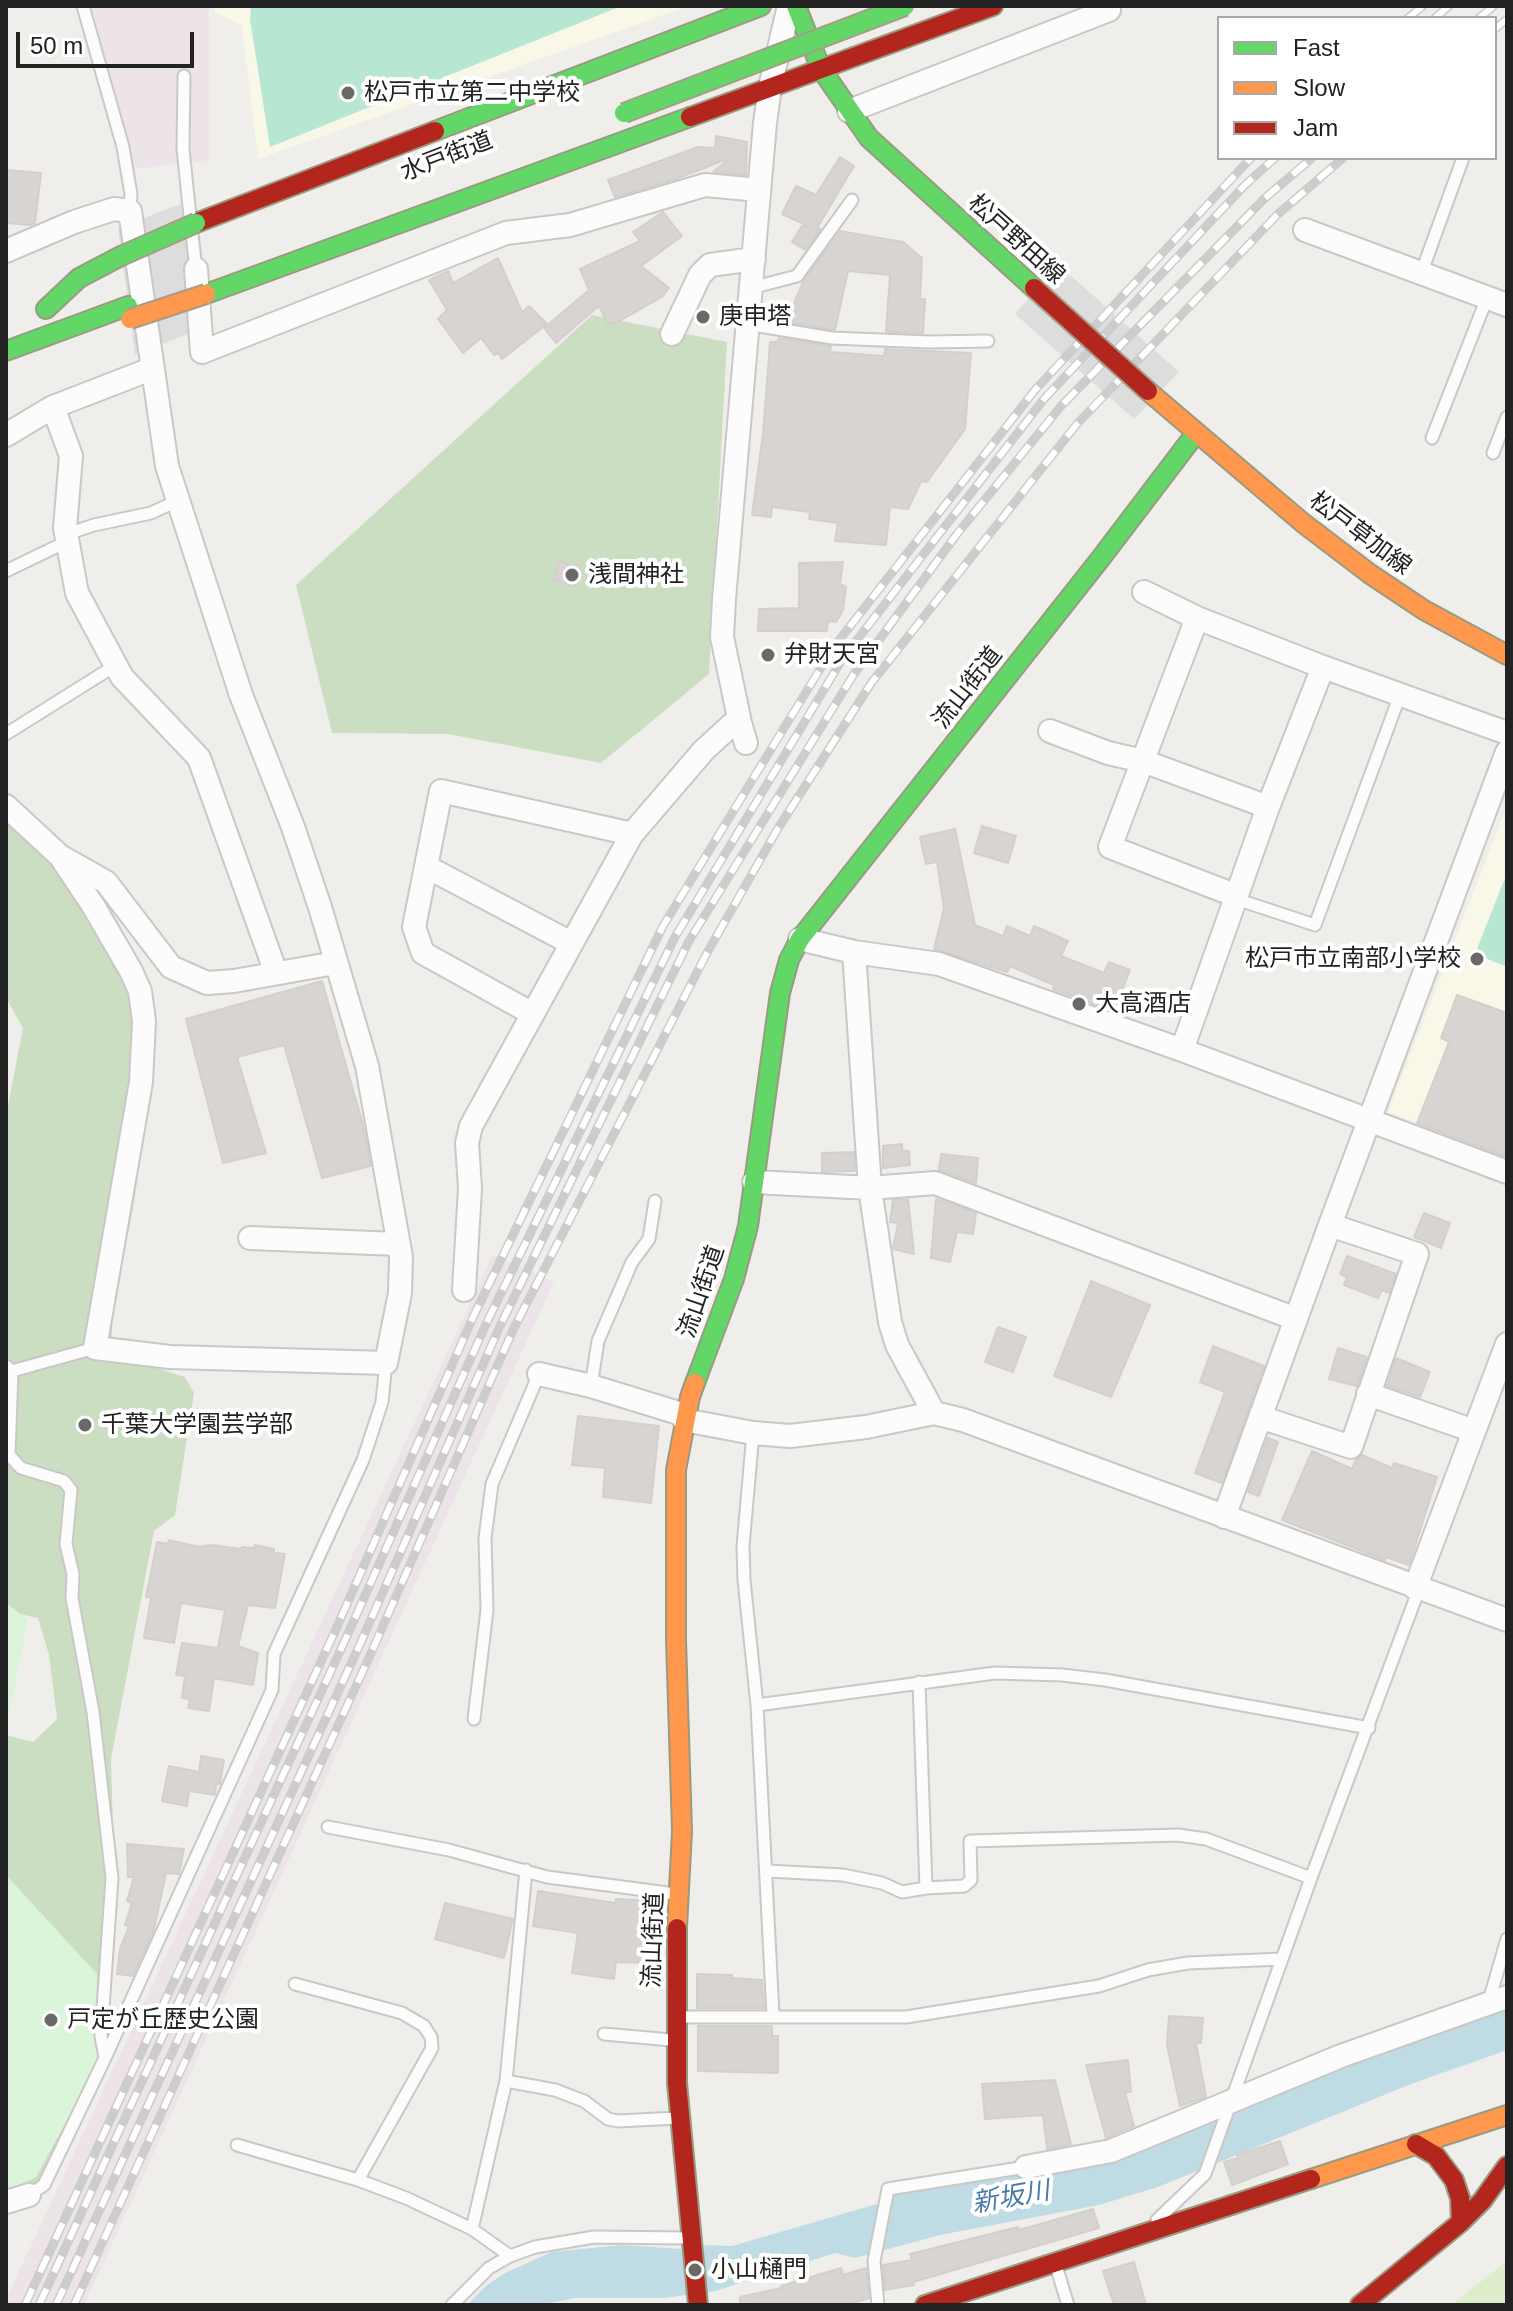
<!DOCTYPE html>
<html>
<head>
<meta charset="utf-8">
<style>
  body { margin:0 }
  #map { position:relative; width:1513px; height:2311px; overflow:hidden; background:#f0eeeb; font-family:Arial,sans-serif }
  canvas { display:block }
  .frame { position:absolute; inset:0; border:8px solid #222; pointer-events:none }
  .legend { position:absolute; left:1217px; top:16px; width:280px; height:144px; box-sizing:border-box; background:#fff; border:2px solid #a7a7a7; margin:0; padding:10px 14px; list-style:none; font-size:24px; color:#222 }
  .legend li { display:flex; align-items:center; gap:16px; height:40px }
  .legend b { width:40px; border:2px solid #a7a7a7 }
  .scale { position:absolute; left:16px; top:32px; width:178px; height:36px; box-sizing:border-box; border:4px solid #222; border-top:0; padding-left:10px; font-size:24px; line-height:28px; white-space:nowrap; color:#222; -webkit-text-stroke:6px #fff; paint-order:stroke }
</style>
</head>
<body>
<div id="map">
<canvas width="1513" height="2311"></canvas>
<div class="frame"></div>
<ul class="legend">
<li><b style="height:10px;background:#63d668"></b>Fast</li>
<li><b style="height:10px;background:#ff974d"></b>Slow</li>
<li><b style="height:10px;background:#b3261e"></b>Jam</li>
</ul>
<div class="scale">50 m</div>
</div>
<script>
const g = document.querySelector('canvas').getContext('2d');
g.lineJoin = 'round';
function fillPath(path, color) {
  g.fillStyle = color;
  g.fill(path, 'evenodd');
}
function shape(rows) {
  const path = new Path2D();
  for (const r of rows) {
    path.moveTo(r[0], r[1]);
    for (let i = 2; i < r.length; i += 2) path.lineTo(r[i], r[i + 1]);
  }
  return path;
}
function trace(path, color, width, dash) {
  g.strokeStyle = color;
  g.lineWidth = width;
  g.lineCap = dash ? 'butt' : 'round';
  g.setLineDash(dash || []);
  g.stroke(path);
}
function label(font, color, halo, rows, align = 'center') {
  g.font = font + ' Arial,"Noto Sans JP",sans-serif';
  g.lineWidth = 8;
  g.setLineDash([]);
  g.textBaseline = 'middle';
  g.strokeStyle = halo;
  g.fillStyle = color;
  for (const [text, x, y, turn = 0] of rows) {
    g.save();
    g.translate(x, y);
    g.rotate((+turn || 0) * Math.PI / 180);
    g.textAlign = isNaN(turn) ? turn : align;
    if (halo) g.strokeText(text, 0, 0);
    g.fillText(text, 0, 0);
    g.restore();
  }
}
fillPath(shape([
  [91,6,209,6,210,160,135,169],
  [493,1254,554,1282,84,2305,6,2305,6,2299]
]), '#ede4e9');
fillPath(shape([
  [215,6,689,6,258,159,242,26,214,11],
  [1507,806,1507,1155,1388,1112]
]), '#f8f7e8');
fillPath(shape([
  [1507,2261,1507,2305,1451,2305]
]), '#ddeccb');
fillPath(shape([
  [592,315,727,342,709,674,601,763,448,734,332,733,296,585],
  [6,822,79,889,147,1012,149,1103,131,1220,112,1305,112,1336,119,1356,185,1377,194,1393,175,1515,154,1531,111,1759,115,1905,101,2057,38,2197,6,2212,6,1735,33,1742,57,1719,49,1655,38,1618,6,1611,6,1116,23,1028,6,998]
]), '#cbdec1');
fillPath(shape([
  [6,1603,28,1620,6,1730],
  [6,1875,97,1974,97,2065,36,2177,6,2191]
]), '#daf5da');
fillPath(shape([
  [251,6,619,6,619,7,270,147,250,19],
  [1507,873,1507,967,1475,954]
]), '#b7e6d2');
fillPath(shape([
  [1507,2007,1507,2050,1411,2084,1158,2187,1099,2205,940,2235,855,2258,835,2253,715,2291,664,2298,575,2298,539,2305,467,2305,487,2285,507,2272,552,2252,622,2245,681,2249,709,2245,732,2246,877,2204,899,2193,1026,2172]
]), '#bfdbe3');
fillPath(shape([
  [193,199,208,326,135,355,118,228],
  [1059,265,1179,372,1134,419,1015,314]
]), '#dedddd');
const building = shape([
  [716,136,747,142,746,175,713,172,730,158,673,180,615,197,608,180,698,147,715,148,716,136],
  [840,157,854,166,817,228,821,229,805,250,792,242,802,226,810,227,782,214,796,186,816,195,840,157],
  [6,170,41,173,35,223,30,225,6,223,6,170],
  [663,212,682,236,641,266,669,288,662,297,614,324,613,322,608,324,599,306,556,343,544,328,589,290,580,269,640,241,633,232,663,212],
  [840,231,903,242,922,258,920,299,925,299,923,333,886,332,890,275,848,271,835,330,786,322,803,282,840,231],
  [498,258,522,312,529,306,547,324,502,359,498,353,494,355,481,338,463,353,438,319,447,310,429,280,448,271,453,283,498,258],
  [779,338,831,346,830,352,884,356,885,349,971,353,965,429,927,482,921,481,908,509,890,507,886,545,835,541,838,523,809,519,810,512,772,507,771,517,752,515,763,434,770,342,777,342,779,338],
  [560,561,581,569,574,586,554,579,560,561],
  [843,562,840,584,846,587,843,610,836,622,828,621,827,631,758,631,759,609,799,608,799,563,843,562],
  [982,826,1016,836,1008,863,974,853,982,826],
  [955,829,975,925,1003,936,1007,926,1030,936,1034,926,1068,941,1061,956,1104,973,1109,962,1130,970,1114,1011,1053,989,1054,985,1010,966,1007,972,934,949,944,908,937,862,926,864,920,837,955,829],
  [322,981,363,1125,371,1166,322,1178,284,1045,237,1057,266,1153,223,1163,186,1019,322,981],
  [1457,995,1507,1013,1507,1157,1417,1123,1449,1042,1441,1038,1457,995],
  [902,1144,902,1151,909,1151,910,1165,883,1168,883,1146,902,1144],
  [854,1152,855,1171,822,1172,822,1153,854,1152],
  [941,1154,978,1158,976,1183,939,1170,941,1154],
  [908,1199,910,1217,914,1254,893,1249,898,1223,890,1222,893,1200,908,1199],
  [936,1199,976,1213,973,1234,957,1232,950,1262,931,1258,936,1199],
  [1424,1213,1450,1223,1441,1248,1414,1237,1424,1213],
  [1347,1256,1396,1274,1389,1293,1382,1290,1378,1298,1344,1285,1347,1277,1340,1274,1347,1256],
  [1091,1281,1150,1305,1111,1397,1054,1376,1091,1281],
  [998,1327,1026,1337,1013,1372,985,1362,998,1327],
  [1213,1346,1264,1366,1222,1483,1195,1473,1225,1392,1200,1382,1213,1346],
  [1338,1348,1367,1357,1357,1386,1329,1379,1338,1348],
  [1396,1358,1430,1372,1420,1397,1387,1386,1396,1358],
  [578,1416,659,1426,651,1503,603,1497,605,1468,572,1465,578,1416],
  [1268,1438,1278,1442,1259,1496,1248,1492,1268,1438],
  [1312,1451,1352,1469,1356,1460,1362,1455,1392,1468,1394,1463,1437,1477,1409,1565,1386,1557,1385,1560,1282,1520,1312,1451],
  [169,1540,199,1547,211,1545,241,1549,242,1547,254,1548,255,1545,274,1549,274,1553,285,1554,275,1608,248,1605,238,1646,258,1653,253,1685,214,1678,209,1711,188,1708,190,1699,182,1698,185,1676,176,1675,182,1643,218,1648,225,1610,181,1603,174,1643,144,1638,151,1598,146,1597,157,1542,168,1544,169,1540],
  [201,1756,224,1760,220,1784,216,1784,215,1795,189,1791,187,1806,162,1801,169,1766,199,1772,201,1756],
  [127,1844,184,1849,179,1874,166,1873,154,1929,133,1976,117,1974,120,1949,129,1926,125,1925,132,1903,127,1901,134,1877,128,1877,127,1844],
  [538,1891,615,1903,616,1899,658,1901,655,1963,616,1962,614,1979,572,1973,578,1933,533,1926,538,1891],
  [445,1903,513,1919,504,1958,435,1939,445,1903],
  [697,1974,732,1975,732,1978,762,1980,764,2008,697,2008,697,1974],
  [1169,2016,1203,2018,1201,2043,1196,2043,1206,2097,1180,2106,1167,2045,1169,2016],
  [698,2026,772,2026,772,2036,778,2036,778,2073,698,2071,698,2026],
  [1128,2060,1131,2092,1125,2092,1134,2126,1106,2138,1086,2065,1128,2060],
  [1055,2080,1071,2144,1047,2149,1043,2115,985,2119,982,2084,1055,2080],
  [1280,2141,1288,2164,1232,2185,1224,2162,1238,2158,1237,2155,1280,2141],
  [1093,2209,1099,2228,913,2282,914,2285,885,2290,883,2265,912,2260,910,2254,1018,2227,1019,2230,1093,2209],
  [1134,2262,1146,2305,1114,2305,1103,2271,1134,2262],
  [841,2268,843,2275,866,2268,869,2298,847,2305,740,2305,740,2297,781,2288,781,2286,841,2268]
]);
fillPath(building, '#d7d4d2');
trace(building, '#d3d0cc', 2);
const lane = shape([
  [83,6,123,147,131,194,130,211],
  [184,76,183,149,190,216],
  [192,234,196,269],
  [1421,274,1463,158],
  [751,288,797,276,852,200],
  [747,324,832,338,929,342,988,341],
  [1432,438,1487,298],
  [1493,453,1507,417],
  [67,534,94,525,151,513,177,501],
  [6,571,68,541],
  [6,734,116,665],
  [1236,899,1315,925,1400,695],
  [6,1366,12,1371,95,1348],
  [12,1371,9,1455,21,1468,64,1481,71,1490,66,1544,73,1574,72,1598,93,1712,112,1878,101,2037,105,2057],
  [591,1386,598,1341,632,1262,649,1239,655,1201],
  [753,1433,743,1546,744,1580,757,1705],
  [474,1719,487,1610,485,1538,492,1484,539,1374],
  [328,1827,449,1850,547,1877,675,1894],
  [767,1871,843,1875,882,1883,902,1892,926,1888,919,1682],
  [926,1888,964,1886,971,1880,970,1841,1178,1835,1206,1839,1311,1878],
  [295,1984,402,2013,424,2026,431,2037,432,2048,358,2180],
  [1488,2004,1507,1939],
  [773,2015,757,1705,995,1673,1062,1675,1105,1680,1369,1728],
  [680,2017,906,2017,1099,1986,1148,1970,1188,1963,1282,1959],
  [604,2034,671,2040],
  [506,2081,555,2090,584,2101,608,2119,618,2121,677,2118],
  [237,2145,358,2180,406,2198,472,2229],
  [29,2195,44,2185,105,2058,272,1690,274,1654,363,1460,382,1402,386,1363],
  [1157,2220,1205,2174,1311,1878,1419,1589],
  [510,2256,472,2229,506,2081,526,1870],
  [1056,2266,1068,2305],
  [452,2305,489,2268,510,2256,535,2247,594,2237,688,2238],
  [878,2305,874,2261,888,2189,1026,2167]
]);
const street = shape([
  [849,111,1109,10,1107,6],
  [1305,230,1507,305],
  [6,251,74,222,114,209,130,211,167,466,241,695,293,827,320,907,367,1066,401,1257,400,1293,386,1363,170,1357,95,1348,141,1082,144,1021,140,991,131,971,94,907,60,856],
  [196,269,202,352,506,233,570,225,705,185,759,190],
  [672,334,700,275,710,265,754,259],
  [151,369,53,407,71,456,65,528,77,593,122,677,199,758,276,973],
  [6,435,53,407],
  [1144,592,1197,618,1323,667,1507,733],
  [1197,618,1110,847,1237,896],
  [738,716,746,743],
  [1050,731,1108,753,1143,761,1268,807],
  [6,806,60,856,106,882,171,967,207,983,234,981,335,963],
  [427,867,571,943],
  [800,939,854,952,939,964,1182,1050,1507,1172],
  [854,952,870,1188,890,1322,897,1345,934,1413],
  [533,1014,423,953,414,927,441,791,632,834],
  [1182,1050,1268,807,1323,667],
  [754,1182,870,1188,935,1183,1296,1319],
  [250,1238,397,1244],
  [464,1290,470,1188,467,1143,471,1126,632,834,704,750,739,718,722,637,724,599,765,123,770,87,789,6],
  [539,1374,591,1386,685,1415],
  [1368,1394,1474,1431],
  [1260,1417,1351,1447,1417,1254,1330,1225],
  [684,1420,753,1433,790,1436,866,1427,934,1413,963,1420,1507,1620],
  [1224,1517,1330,1225,1507,752],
  [1415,1588,1507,1344],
  [1026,2167,1111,2151,1341,2056,1507,1997],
  [6,2202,29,2195]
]);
const fast = shape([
  [796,6,821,69,869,138,1034,288],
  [435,131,761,6],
  [206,294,690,117],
  [46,309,79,278,121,256],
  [6,351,128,306],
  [695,1383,734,1279,748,1226,780,993,789,960,800,939,1101,558,1196,433]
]);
const slow = shape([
  [1148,391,1303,523,1370,574,1424,610,1507,655],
  [677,1928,682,1831,676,1640,676,1470,690,1397,695,1383],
  [1311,2179,1507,2115]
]);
const jam = shape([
  [690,117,993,6],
  [196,223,435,131],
  [677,1928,677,2083,698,2305],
  [1416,2144,1436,2156,1454,2180,1460,2198,1461,2222],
  [925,2305,1311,2179],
  [1360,2305,1461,2222,1482,2201,1507,2166]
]);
trace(lane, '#c9c8c7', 15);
trace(street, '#c9c8c7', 26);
trace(fast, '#999a82', 22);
trace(slow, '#999a82', 22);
trace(jam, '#999a82', 22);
trace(lane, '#fdfcfc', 11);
trace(street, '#fdfcfc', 22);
trace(fast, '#63d668', 18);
trace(slow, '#ff974d', 18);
trace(jam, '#b3261e', 18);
const rail = shape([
  [1408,18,1423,6],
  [1435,18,1449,6],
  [1479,18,1494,6],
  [1495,29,1507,19],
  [25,2305,336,1629,474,1315,663,926,833,648,1035,390,1251,158],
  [39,2305,347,1636,487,1322,675,937,843,658,1044,399,1245,185,1275,158],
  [56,2305,361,1642,500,1326,689,941,854,674,957,534,1061,406,1265,198,1312,158],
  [74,2305,372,1651,513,1330,707,953,777,830,872,682,1077,424,1277,215,1343,158]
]);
trace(rail, '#ccc', 9);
trace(rail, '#fff', 6, [18]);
const fastBridge = shape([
  [624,113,905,6],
  [121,256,196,223]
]);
const slowBridge = shape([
  [130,319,206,294]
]);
const jamBridge = shape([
  [1034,288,1148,391]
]);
trace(fastBridge, '#a79c86', 22, []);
trace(slowBridge, '#a79c86', 22, []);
trace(jamBridge, '#a79c86', 22, []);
trace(fastBridge, '#63d668', 18);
trace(slowBridge, '#ff974d', 18);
trace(jamBridge, '#b3261e', 18);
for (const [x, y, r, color] of [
  [348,93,8,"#6a6968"],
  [703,317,8,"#6a6968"],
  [572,575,8,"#6a6968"],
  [768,655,8,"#6a6968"],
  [1477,959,8,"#6a6968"],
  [1079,1004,8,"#6a6968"],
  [85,1425,8,"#6a6968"],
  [51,2020,8,"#6a6968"],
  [695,2270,8,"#6a6968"]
]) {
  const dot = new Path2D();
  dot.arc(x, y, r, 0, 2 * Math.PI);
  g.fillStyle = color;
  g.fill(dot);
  trace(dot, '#fff', 3);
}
label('24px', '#222', '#fff', [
  ["松戸市立第二中学校",364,93],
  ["庚申塔",719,317],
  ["浅間神社",588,575],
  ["弁財天宮",784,655],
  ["松戸市立南部小学校",1461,959,"right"],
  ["大高酒店",1095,1004],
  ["千葉大学園芸学部",101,1425],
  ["戸定が丘歴史公園",67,2020],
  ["小山樋門",711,2270]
], 'left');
label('24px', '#222', '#fff', [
  ["水戸街道",447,157,-21],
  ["松戸野田線",1016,240,42],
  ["松戸草加線",1360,534,37],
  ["流山街道",968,688,-52],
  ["流山街道",702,1292,-71],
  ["流山街道",654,1940,-88]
]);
label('italic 26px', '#4a7aab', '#fff', [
  ["新坂川",1011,2198,-10]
]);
</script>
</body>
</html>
